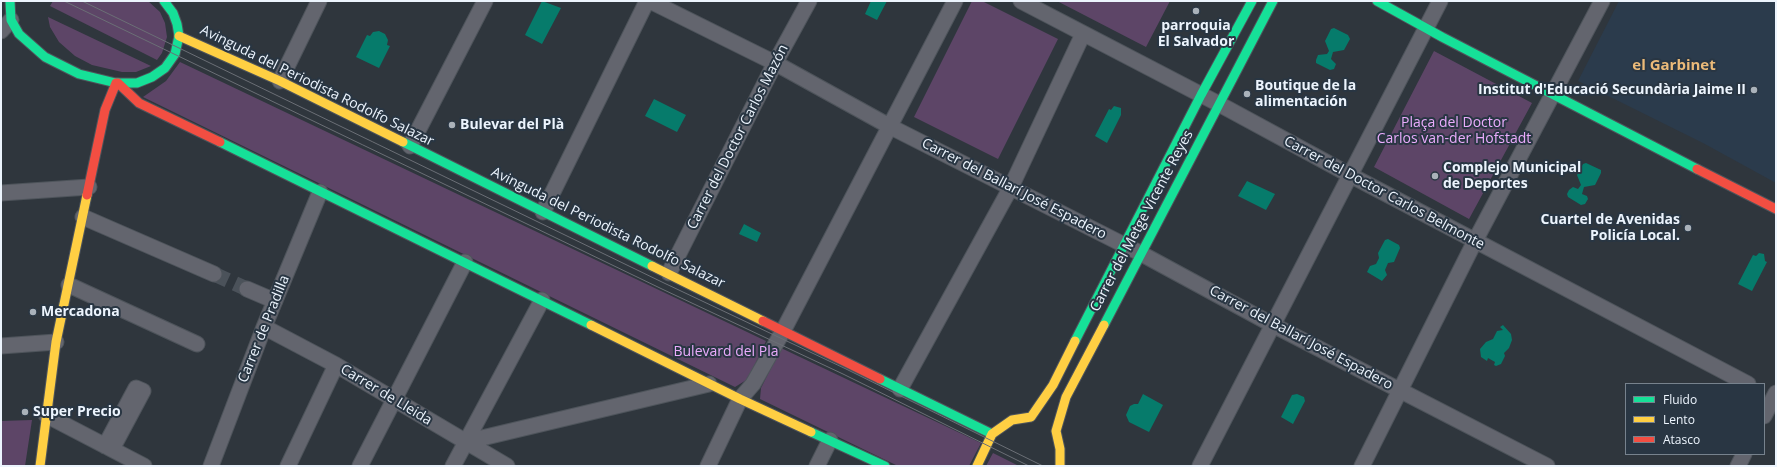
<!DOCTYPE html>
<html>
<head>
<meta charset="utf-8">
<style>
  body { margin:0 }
  #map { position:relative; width:1777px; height:467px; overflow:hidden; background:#2f363d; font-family:"Open Sans",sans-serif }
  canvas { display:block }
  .frame { position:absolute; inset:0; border:2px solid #ecf4fd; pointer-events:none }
  .legend { position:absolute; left:1625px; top:383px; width:140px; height:72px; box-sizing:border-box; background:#293643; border:1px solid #77828d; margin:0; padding:5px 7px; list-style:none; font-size:12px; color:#ecf4fd }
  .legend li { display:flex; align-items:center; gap:8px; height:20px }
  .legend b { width:20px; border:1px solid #77828d }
</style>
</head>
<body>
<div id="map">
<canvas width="1777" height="467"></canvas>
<div class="frame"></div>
<ul class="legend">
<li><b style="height:5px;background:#16e098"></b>Fluido</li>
<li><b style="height:5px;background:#ffcf43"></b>Lento</li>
<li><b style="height:5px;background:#f24e42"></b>Atasco</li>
</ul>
</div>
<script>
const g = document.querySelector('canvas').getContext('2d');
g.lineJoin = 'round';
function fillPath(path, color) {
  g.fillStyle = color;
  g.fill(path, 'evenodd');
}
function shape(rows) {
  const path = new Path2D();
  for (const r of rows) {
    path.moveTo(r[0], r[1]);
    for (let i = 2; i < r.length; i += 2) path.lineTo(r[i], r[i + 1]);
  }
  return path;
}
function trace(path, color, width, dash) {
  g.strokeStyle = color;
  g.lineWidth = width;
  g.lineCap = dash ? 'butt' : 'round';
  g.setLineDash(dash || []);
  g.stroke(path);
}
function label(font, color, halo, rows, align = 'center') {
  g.font = font + ' "Open Sans",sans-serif';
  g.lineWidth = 4;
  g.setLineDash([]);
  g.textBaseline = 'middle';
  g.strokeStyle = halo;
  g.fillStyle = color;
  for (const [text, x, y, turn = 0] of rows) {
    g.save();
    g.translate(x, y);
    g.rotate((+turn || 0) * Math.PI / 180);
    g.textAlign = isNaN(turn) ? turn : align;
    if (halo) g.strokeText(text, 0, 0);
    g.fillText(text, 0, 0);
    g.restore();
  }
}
fillPath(shape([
  [1619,1,1776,1,1776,183,1703,143,1578,81]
]), '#2b3b4c');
fillPath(shape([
  [53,1,148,1,160,12,165,23,167,37,162,53,157,60,50,6],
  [972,1,982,1,1058,39,998,159,914,117],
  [1057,1,1170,1,1146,47],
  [48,17,151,66,136,72,122,72,92,65,75,56,59,42,50,27],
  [1434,51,1532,103,1469,219,1374,167],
  [180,62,766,341,748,379,735,387,143,97,166,81],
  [781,348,981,443,969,466,898,466,760,399,761,388],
  [32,420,25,466,1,466,1,421],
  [993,453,1019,466,986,466]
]), '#5d4567');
fillPath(shape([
  [542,1,561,8,542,44,525,35],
  [871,1,887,1,877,20,865,14],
  [1334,28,1348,35,1350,39,1344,50,1333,52,1331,59,1336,64,1334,69,1330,70,1316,63,1316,60,1318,55,1327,54,1329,51,1325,41,1331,29],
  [379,31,385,34,388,40,387,45,390,46,379,68,356,57,367,35,370,36,373,32],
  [654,99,686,115,677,132,645,116],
  [1114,106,1121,108,1121,115,1107,143,1095,136,1109,109,1111,110],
  [1586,163,1601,170,1601,173,1595,185,1584,187,1582,194,1587,196,1588,199,1585,204,1581,205,1568,197,1567,194,1569,190,1573,187,1578,189,1581,185,1577,175,1583,164],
  [1247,181,1275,194,1266,210,1238,196],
  [744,224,761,233,757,242,739,234],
  [1388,239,1399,245,1400,248,1394,262,1388,263,1385,270,1387,275,1382,281,1367,272,1370,266,1376,264,1379,258,1378,253,1385,240],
  [1759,253,1764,254,1765,261,1767,262,1752,291,1738,284,1753,255,1756,256],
  [1503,325,1511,334,1512,340,1509,348,1504,353,1505,356,1501,364,1496,366,1494,365,1495,362,1488,358,1487,361,1481,357,1480,349,1486,342,1493,339,1497,331,1503,330,1500,327],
  [1143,394,1163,405,1149,432,1129,422,1126,415,1130,406,1134,404,1138,404],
  [1297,394,1304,397,1305,401,1293,424,1281,417,1292,395]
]), '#067b6b');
trace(shape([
  [214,274,247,289]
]), '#4b525a', 15, [15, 8]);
const street = shape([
  [650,1,775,63,889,126,1140,253,1273,325,1547,466],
  [1021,1,1219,104,1350,175,1748,384],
  [1,31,11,20],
  [280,81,319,1],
  [410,146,485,1],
  [1,193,89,187],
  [543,212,647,1],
  [83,217,214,274],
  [669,273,775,63,809,1],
  [69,285,197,344],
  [247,289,275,301],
  [264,327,336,365,507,466],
  [1,346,56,342],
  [900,389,1011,187,1083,34],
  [46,415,144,466],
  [1764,416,1776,393],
  [465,442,709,384],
  [105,446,136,388,143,391,112,449],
  [211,466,264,327,320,192],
  [288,466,336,365],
  [360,466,465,262],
  [453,466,542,300],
  [708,466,740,399,753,384,783,331,955,1],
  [817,466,830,440],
  [1200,466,1440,1],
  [1362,466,1475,241,1602,1],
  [1738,466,1744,454]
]);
const fast = shape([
  [10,1,11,20,19,34,45,57,79,74,116,83,137,83,152,77,165,68,175,54,179,36,177,24,173,13,164,1],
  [1377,1,1442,37,1697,169],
  [220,142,591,325],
  [403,142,652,266],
  [1104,325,1273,1],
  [1075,341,1201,95,1252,1],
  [880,379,992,434],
  [811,432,885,466]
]);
const slow = shape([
  [179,36,280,81,403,142],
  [652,266,763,321],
  [591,325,740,399,811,432],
  [40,466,56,342,87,195],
  [977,466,992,434,1012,420,1031,417,1053,385,1075,341],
  [1060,466,1060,449,1056,431,1066,397,1104,325]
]);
const jam = shape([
  [118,83,139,103,220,142],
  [1697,169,1776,209],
  [87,195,105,110,116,83],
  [763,321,880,379]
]);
trace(street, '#4e545b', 17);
trace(fast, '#4e545b', 11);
trace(slow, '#4e545b', 11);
trace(jam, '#4e545b', 11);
trace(street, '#63656e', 15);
trace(fast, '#16e098', 9);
trace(slow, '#ffcf43', 9);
trace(jam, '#f24e42', 9);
trace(shape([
  [64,1,662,289,843,374,1029,466],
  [82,1,664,283,846,369,1043,466]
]), '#6b6f76', 1);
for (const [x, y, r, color] of [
  [1196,11,4,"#aab2ba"],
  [1754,90,4,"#aab2ba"],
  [1247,94,4,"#aab2ba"],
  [452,125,4,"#aab2ba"],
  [1435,176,4,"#aab2ba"],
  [1688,228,4,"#aab2ba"],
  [33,312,4,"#aab2ba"],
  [25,412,4,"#aab2ba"]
]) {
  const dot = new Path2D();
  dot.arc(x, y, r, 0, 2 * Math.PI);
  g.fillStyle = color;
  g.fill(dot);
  trace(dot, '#293643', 1.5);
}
label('bold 14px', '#ecf4fd', '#293643', [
  ["parroquia",1196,26,"center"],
  ["El Salvador",1196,42,"center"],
  ["Boutique de la",1255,86],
  ["alimentación",1255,102],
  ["Institut d'Educació Secundària Jaime II",1746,90,"right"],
  ["Bulevar del Plà",460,125],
  ["Complejo Municipal",1443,168],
  ["de Deportes",1443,184],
  ["Cuartel de Avenidas",1680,220,"right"],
  ["Policía Local.",1680,236,"right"],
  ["Mercadona",41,312],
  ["Super Precio",33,412]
], 'left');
label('14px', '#ecf4fd', '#293643', [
  ["Avinguda del Periodista Rodolfo Salazar",317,86,26],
  ["Carrer del Doctor Carlos Mazón",738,137,-63],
  ["Carrer del Ballarí José Espadero",1014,189,27],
  ["Carrer del Doctor Carlos Belmonte",1384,193,28],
  ["Carrer del Metge Vicente Reyes",1142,221,-62],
  ["Avinguda del Periodista Rodolfo Salazar",608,228,26],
  ["Carrer de Pradilla",264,329,-68],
  ["Carrer del Ballarí José Espadero",1301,338,28],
  ["Carrer de Lleida",386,395,31]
]);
label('14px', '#ebacfd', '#293643', [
  ["Plaça del Doctor",1454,123],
  ["Carlos van-der Hofstadt",1454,139],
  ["Bulevard del Pla",726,352]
]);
label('bold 15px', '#ebba79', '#293643', [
  ["el Garbinet",1674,66]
]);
</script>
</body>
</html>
